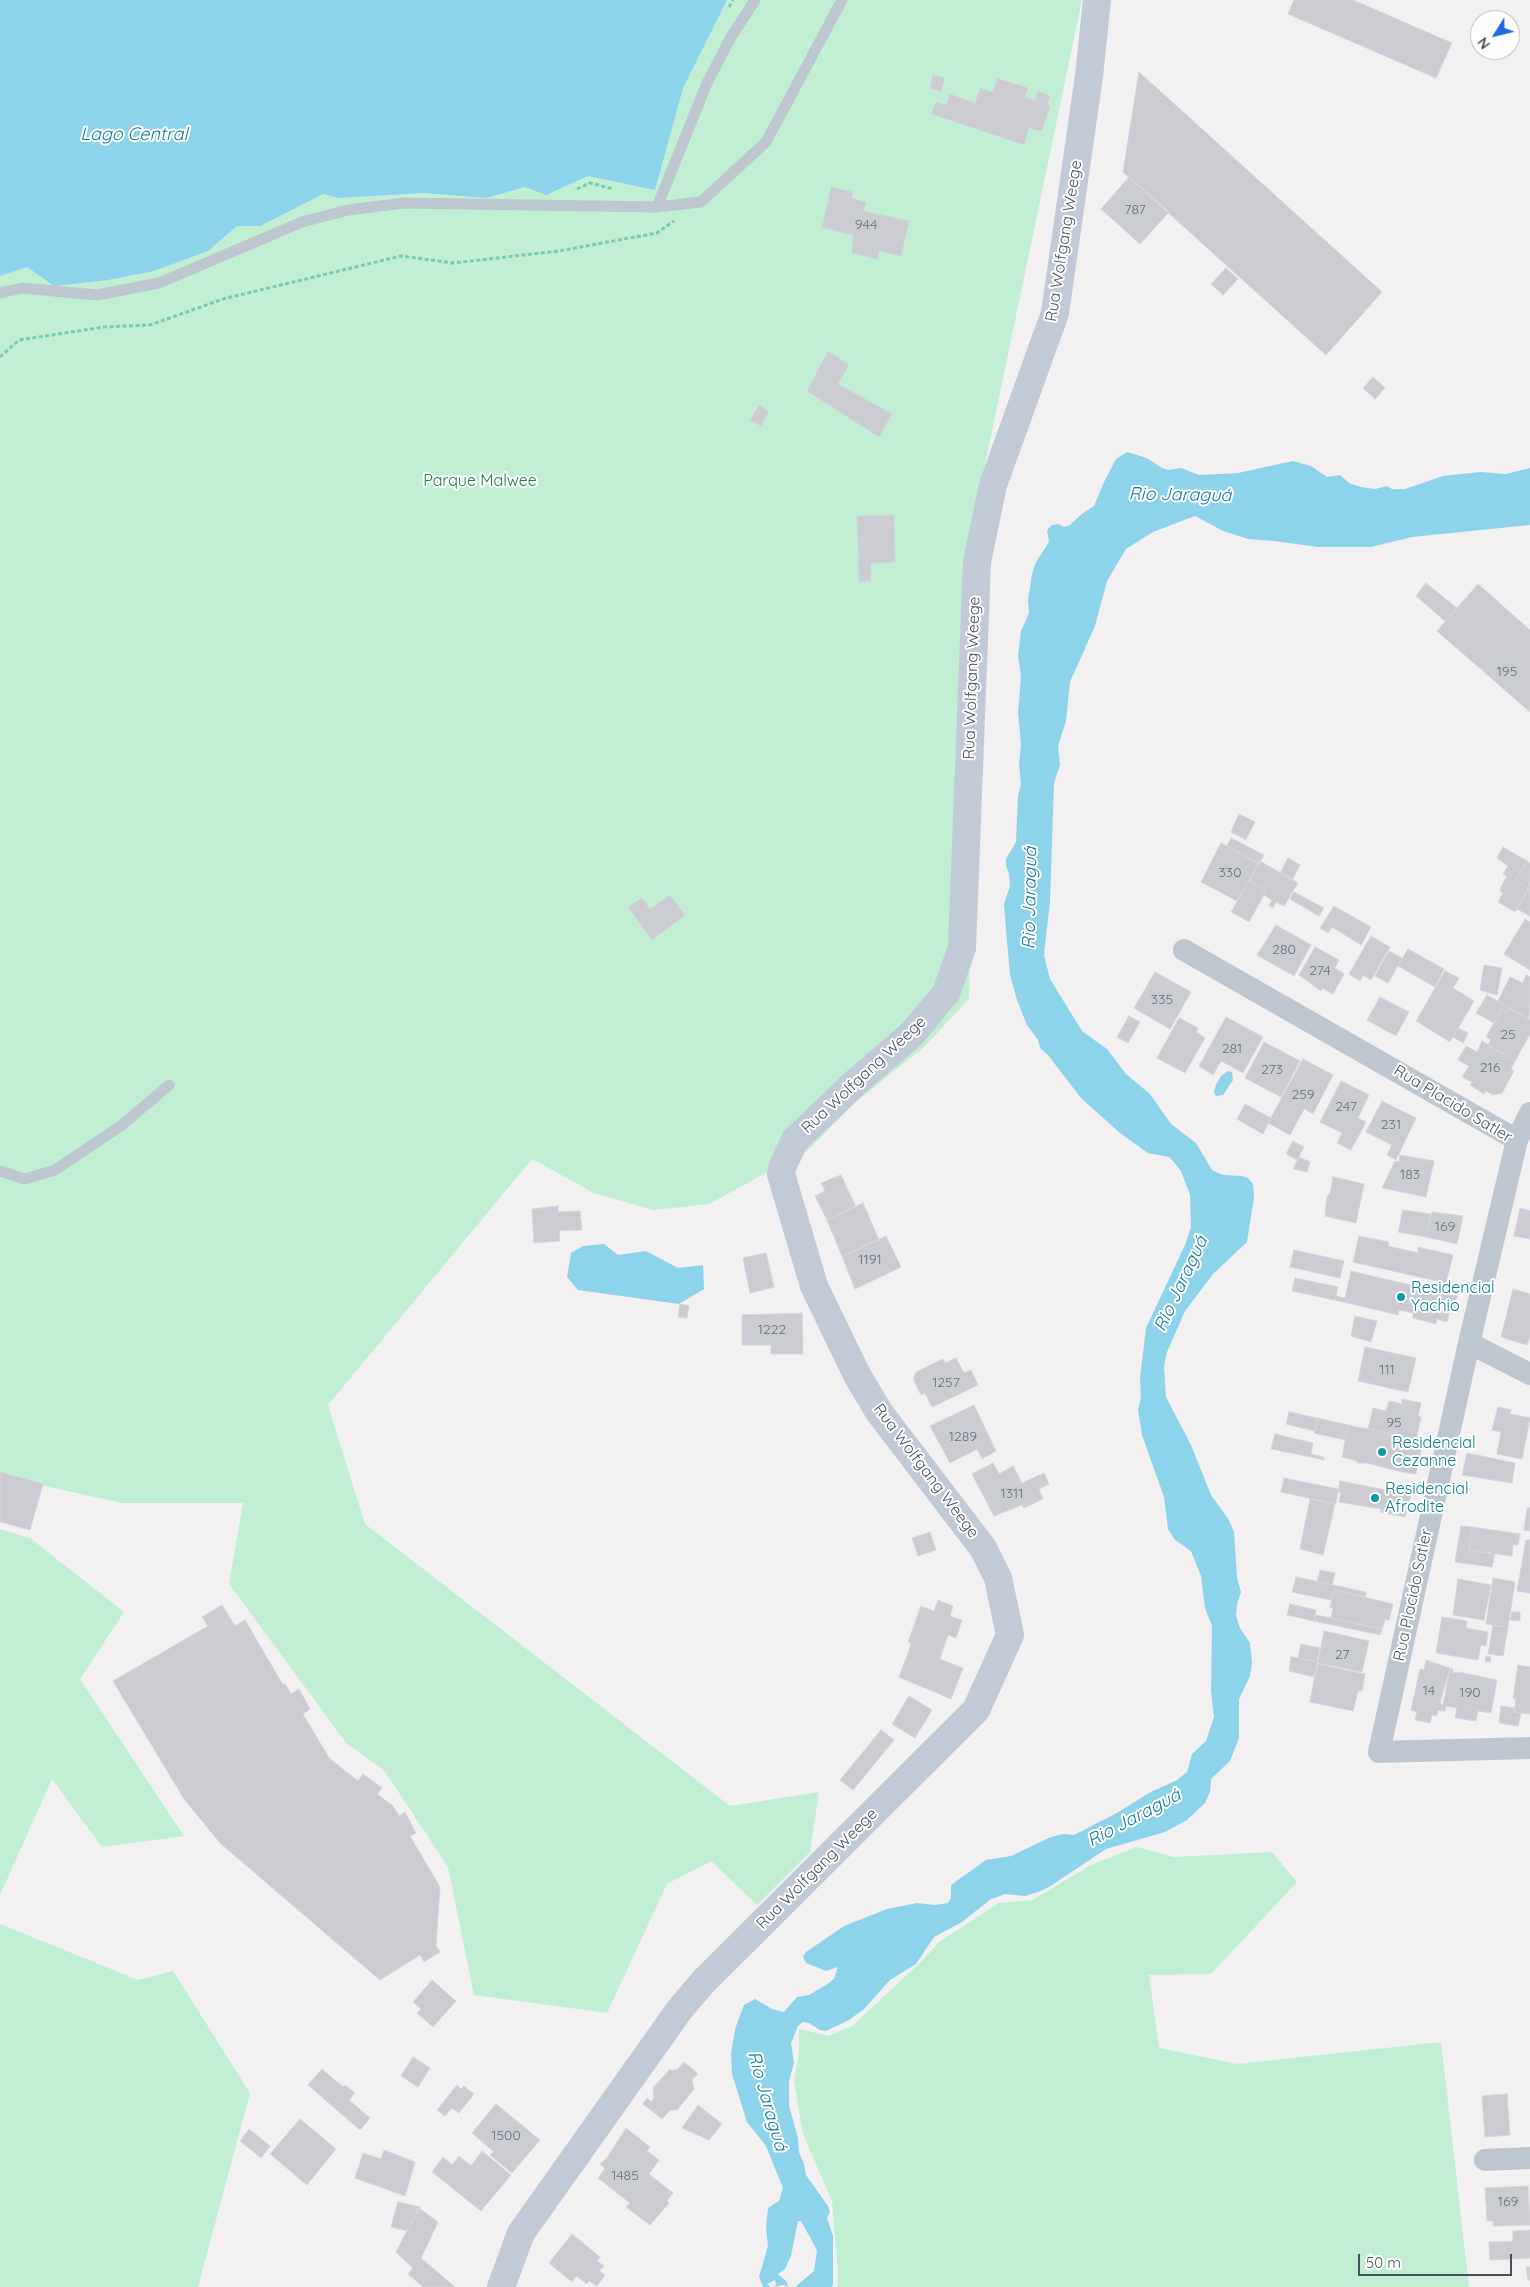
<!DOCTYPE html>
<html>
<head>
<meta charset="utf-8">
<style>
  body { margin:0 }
  #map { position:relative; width:1530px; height:2287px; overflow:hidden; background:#f2f0f0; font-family:Quicksand,sans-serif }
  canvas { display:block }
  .north { position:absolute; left:1470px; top:10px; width:50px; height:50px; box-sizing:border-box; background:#fff; border:1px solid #b6babe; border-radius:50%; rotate:234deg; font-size:14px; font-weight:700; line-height:20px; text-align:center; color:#48525d }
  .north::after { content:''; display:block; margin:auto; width:18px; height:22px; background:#1c69e1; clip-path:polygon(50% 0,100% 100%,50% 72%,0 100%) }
  .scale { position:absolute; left:1358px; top:2254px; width:154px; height:22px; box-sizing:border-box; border:2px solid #48525d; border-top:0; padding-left:6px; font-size:15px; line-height:18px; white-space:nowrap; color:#48525d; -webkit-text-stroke:4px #fff; paint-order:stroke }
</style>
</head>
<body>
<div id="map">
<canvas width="1530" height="2287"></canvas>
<div class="north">N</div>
<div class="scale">50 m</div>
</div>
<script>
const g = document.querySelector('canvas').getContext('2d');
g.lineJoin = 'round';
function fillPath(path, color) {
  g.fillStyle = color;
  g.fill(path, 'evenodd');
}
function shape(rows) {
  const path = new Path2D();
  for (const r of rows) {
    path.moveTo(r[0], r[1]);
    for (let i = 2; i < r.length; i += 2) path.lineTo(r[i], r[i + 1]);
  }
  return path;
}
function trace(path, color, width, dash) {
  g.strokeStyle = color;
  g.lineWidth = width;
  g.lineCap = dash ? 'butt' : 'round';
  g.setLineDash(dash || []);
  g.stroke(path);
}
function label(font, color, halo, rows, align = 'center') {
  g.font = font + ' Quicksand,sans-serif';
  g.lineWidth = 4;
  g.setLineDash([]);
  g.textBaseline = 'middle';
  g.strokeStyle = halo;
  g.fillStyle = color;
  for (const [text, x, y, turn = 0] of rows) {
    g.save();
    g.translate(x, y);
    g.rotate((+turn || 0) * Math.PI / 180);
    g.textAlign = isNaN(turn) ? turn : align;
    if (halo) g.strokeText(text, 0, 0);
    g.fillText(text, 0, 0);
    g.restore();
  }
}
fillPath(shape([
  [0,0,1082,0,983,474,969,999,924,1047,858,1100,808,1150,709,1204,653,1210,594,1193,532,1159,328,1405,365,1524,730,1806,819,1792,810,1852,757,1905,711,1861,667,1884,607,2013,474,1995,448,1867,384,1770,347,1744,229,1584,243,1503,122,1503,45,1486,0,1473],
  [0,1529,30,1538,124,1612,80,1679,184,1836,102,1847,52,1779,0,1895],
  [1137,1847,1173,1857,1272,1852,1297,1882,1211,1974,1149,1975,1159,2048,1237,2064,1441,2042,1469,2287,837,2287,838,2272,832,2201,803,2134,794,2081,799,2052,799,2029,829,2036,852,2026,923,1960,939,1942,999,1903,1033,1900,1091,1865],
  [0,1924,138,1980,173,1971,250,2093,198,2287,0,2287]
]), '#c0efd4');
fillPath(shape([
  [0,0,727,0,683,88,655,190,588,176,546,195,525,187,486,198,424,193,338,198,323,194,260,226,237,226,208,251,154,271,108,280,54,286,27,267,0,276],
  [1127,452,1147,458,1162,468,1168,470,1181,468,1199,475,1238,473,1293,461,1311,466,1327,477,1340,475,1349,483,1361,487,1375,489,1387,486,1392,489,1405,489,1443,476,1481,472,1506,474,1530,468,1530,525,1412,537,1371,547,1318,547,1274,541,1248,539,1223,531,1195,516,1153,532,1126,549,1107,581,1095,626,1070,682,1066,721,1058,746,1060,765,1054,783,1050,901,1044,955,1050,979,1082,1031,1107,1049,1126,1074,1150,1094,1171,1124,1196,1143,1212,1170,1223,1175,1242,1176,1248,1178,1253,1184,1254,1197,1247,1242,1213,1274,1185,1311,1167,1352,1164,1366,1166,1397,1191,1445,1211,1495,1229,1520,1234,1532,1237,1578,1241,1592,1237,1604,1236,1616,1240,1628,1250,1643,1252,1663,1250,1676,1239,1699,1239,1738,1230,1761,1211,1779,1210,1792,1205,1803,1187,1820,1165,1832,1106,1849,1049,1887,1038,1892,1025,1896,1006,1894,991,1899,962,1922,934,1937,916,1964,890,1980,864,2009,849,2020,826,2031,820,2030,809,2023,803,2022,798,2026,791,2043,794,2063,789,2081,789,2106,798,2138,799,2152,804,2164,806,2175,828,2206,830,2212,827,2218,833,2236,833,2284,832,2287,795,2287,814,2271,817,2250,801,2221,798,2221,791,2256,785,2269,778,2274,787,2282,788,2287,784,2285,771,2287,776,2285,775,2280,767,2284,770,2287,763,2287,759,2277,768,2246,766,2227,768,2208,779,2201,783,2188,766,2146,747,2122,732,2074,731,2054,735,2029,744,2005,755,1999,772,2009,784,2012,797,1997,809,1995,826,1985,834,1979,838,1967,826,1971,806,1963,803,1957,806,1952,844,1926,887,1909,917,1903,935,1905,948,1903,951,1898,951,1885,986,1860,1011,1856,1051,1837,1063,1834,1074,1835,1117,1813,1149,1793,1177,1780,1187,1772,1192,1754,1206,1741,1214,1717,1211,1691,1212,1626,1205,1608,1201,1576,1191,1551,1175,1540,1168,1529,1164,1497,1142,1435,1138,1410,1141,1397,1140,1378,1146,1328,1185,1245,1191,1227,1190,1195,1181,1171,1173,1161,1169,1157,1148,1153,1120,1133,1081,1098,1048,1055,1040,1048,1038,1040,1027,1025,1017,1000,1010,975,1006,930,1004,904,1010,886,1009,874,1006,866,1006,859,1016,842,1018,796,1021,784,1019,765,1021,745,1018,713,1021,676,1018,656,1021,631,1029,613,1028,600,1032,574,1036,562,1049,542,1047,530,1052,525,1058,524,1064,527,1070,525,1083,513,1094,506,1104,482,1116,459],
  [1228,1071,1232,1072,1233,1080,1223,1095,1216,1096,1214,1092,1216,1085,1221,1076],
  [604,1244,618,1255,646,1251,678,1268,703,1265,704,1289,679,1304,578,1290,567,1277,571,1253,583,1246]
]), '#8dd3eb');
const building = shape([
  [1294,0,1353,0,1452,43,1436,78,1288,14,1294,0],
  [1139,72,1382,292,1326,355,1123,172,1139,72],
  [933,75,945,78,941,92,930,88,933,75],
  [997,78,1028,88,1025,97,1035,100,1038,91,1050,96,1047,104,1050,106,1042,131,1029,128,1024,145,931,114,936,102,946,105,950,94,975,103,980,88,993,92,997,78],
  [1129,177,1169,212,1140,244,1101,209,1129,177],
  [831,187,853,192,852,198,866,202,864,211,909,221,901,256,879,251,878,259,852,253,853,235,822,228,831,187],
  [1226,268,1238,279,1223,295,1211,284,1226,268],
  [828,351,849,365,838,384,892,414,879,437,807,391,828,351],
  [1373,377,1385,388,1375,399,1363,388,1373,377],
  [759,405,769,412,761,426,750,420,759,405],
  [894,515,895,562,871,563,871,581,859,582,857,516,894,515],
  [1426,583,1457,608,1445,621,1416,596,1426,583],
  [1478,584,1530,630,1530,712,1437,631,1478,584],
  [1239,814,1255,822,1246,840,1231,832,1239,814],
  [1231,838,1264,855,1259,864,1227,846,1231,838],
  [1221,843,1259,864,1237,901,1201,882,1221,843],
  [1503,847,1527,861,1516,880,1529,889,1515,912,1498,902,1503,893,1500,891,1501,887,1507,876,1503,874,1508,866,1497,858,1503,847],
  [1288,858,1300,865,1292,880,1280,873,1288,858],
  [1260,861,1298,883,1284,906,1276,902,1273,908,1269,906,1272,900,1264,895,1266,891,1249,881,1260,861],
  [1527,861,1530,863,1529,889,1516,880,1527,861],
  [1249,881,1266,891,1249,922,1231,912,1249,881],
  [1530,886,1530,916,1517,909,1530,886],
  [1294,892,1324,908,1319,916,1290,899,1294,892],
  [670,895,685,915,652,940,628,907,642,898,650,909,670,895],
  [1334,906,1371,927,1361,945,1332,927,1328,933,1320,928,1334,906],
  [1525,919,1530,922,1530,970,1504,954,1525,919],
  [1276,925,1311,945,1294,976,1257,955,1276,925],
  [1371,936,1390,947,1371,980,1363,975,1360,981,1349,974,1371,936],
  [1315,947,1339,960,1335,968,1344,974,1333,994,1322,988,1321,991,1299,975,1315,947],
  [1408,949,1444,969,1435,987,1398,966,1408,949],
  [1389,951,1402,958,1388,983,1375,976,1389,951],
  [1484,965,1502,968,1497,995,1480,990,1484,965],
  [1445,971,1459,978,1453,988,1474,1001,1450,1042,1416,1021,1445,971],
  [1155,972,1191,992,1170,1029,1134,1008,1155,972],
  [1526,975,1530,977,1529,1019,1498,1001,1510,977,1523,983,1526,975],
  [1487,995,1510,1008,1506,1013,1501,1010,1494,1023,1476,1013,1487,995],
  [1380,997,1409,1012,1396,1036,1367,1020,1380,997],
  [1510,1008,1530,1020,1530,1034,1515,1061,1488,1045,1491,1040,1486,1037,1501,1010,1506,1013,1510,1008],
  [1129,1016,1140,1022,1128,1043,1117,1037,1129,1016],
  [1226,1017,1263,1037,1243,1073,1221,1061,1213,1075,1199,1066,1226,1017],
  [1179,1018,1198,1028,1196,1032,1205,1038,1185,1073,1157,1058,1179,1018],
  [1458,1028,1468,1033,1463,1043,1453,1037,1458,1028],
  [1482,1041,1515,1061,1511,1069,1514,1071,1502,1093,1493,1095,1486,1091,1484,1094,1470,1085,1472,1082,1462,1077,1469,1066,1458,1060,1466,1046,1477,1052,1482,1041],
  [1264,1042,1300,1061,1281,1097,1245,1078,1264,1042],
  [1303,1059,1333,1075,1313,1114,1304,1109,1290,1135,1268,1123,1303,1059],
  [1341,1081,1369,1095,1358,1118,1366,1122,1351,1150,1337,1143,1342,1133,1320,1122,1341,1081],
  [1382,1101,1416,1118,1396,1160,1387,1155,1392,1145,1366,1132,1382,1101],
  [1245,1104,1271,1118,1263,1134,1237,1119,1245,1104],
  [1293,1141,1304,1147,1297,1160,1286,1154,1293,1141],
  [1400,1155,1434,1161,1426,1197,1382,1188,1395,1161,1399,1162,1400,1155],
  [1299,1157,1310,1162,1307,1172,1293,1169,1299,1157],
  [841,1175,856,1207,827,1220,815,1196,825,1191,821,1183,841,1175],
  [1333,1177,1364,1184,1356,1223,1325,1216,1327,1196,1330,1194,1333,1177],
  [863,1203,879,1240,842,1256,827,1220,863,1203],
  [558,1206,558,1212,580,1211,582,1230,559,1231,560,1241,534,1243,532,1209,558,1206],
  [1520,1208,1530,1211,1530,1239,1514,1236,1520,1208],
  [1403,1210,1431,1214,1426,1237,1398,1232,1403,1210],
  [1432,1212,1463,1216,1457,1244,1426,1237,1432,1212],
  [886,1236,901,1267,855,1289,842,1256,886,1236],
  [1359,1236,1389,1242,1388,1246,1418,1253,1418,1247,1453,1255,1446,1283,1353,1262,1359,1236],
  [1294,1250,1344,1261,1340,1278,1290,1267,1294,1250],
  [766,1253,774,1287,750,1293,743,1258,766,1253],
  [1351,1271,1457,1296,1454,1310,1450,1310,1447,1322,1437,1319,1436,1324,1413,1318,1413,1313,1399,1310,1398,1315,1335,1300,1336,1296,1345,1298,1351,1271],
  [1295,1278,1338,1287,1335,1300,1292,1291,1295,1278],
  [1513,1289,1530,1294,1530,1335,1527,1345,1501,1337,1513,1289],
  [680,1304,689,1306,687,1318,678,1317,680,1304],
  [802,1313,803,1354,771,1354,771,1345,742,1345,742,1315,802,1313],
  [1355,1316,1377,1321,1371,1342,1351,1336,1355,1316],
  [1365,1347,1416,1358,1408,1392,1358,1381,1365,1347],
  [956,1358,964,1373,971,1370,978,1385,932,1407,925,1393,921,1395,914,1381,914,1376,916,1372,943,1359,945,1363,956,1358],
  [1402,1399,1421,1403,1418,1416,1421,1417,1416,1440,1368,1429,1373,1408,1386,1411,1389,1401,1402,1404,1402,1399],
  [974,1405,996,1451,982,1459,977,1449,950,1463,930,1426,974,1405],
  [1498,1407,1511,1410,1510,1414,1530,1418,1522,1459,1497,1454,1501,1432,1492,1430,1498,1407],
  [1289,1412,1317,1418,1315,1431,1286,1424,1289,1412],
  [1317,1418,1348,1425,1345,1440,1314,1433,1317,1418],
  [1348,1425,1400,1436,1399,1442,1422,1447,1416,1474,1402,1472,1367,1463,1357,1463,1357,1461,1342,1457,1348,1425],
  [1275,1434,1313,1443,1311,1454,1323,1457,1325,1460,1271,1449,1275,1434],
  [1467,1453,1515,1463,1512,1483,1462,1475,1467,1453],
  [993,1463,999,1474,1013,1466,1022,1483,1044,1473,1049,1484,1039,1489,1043,1499,1024,1508,1022,1505,994,1516,972,1474,993,1463],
  [0,1472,43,1484,30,1530,0,1522,0,1472],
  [1284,1478,1338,1489,1336,1504,1281,1492,1284,1478],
  [1340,1481,1411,1495,1405,1517,1380,1512,1381,1509,1339,1502,1341,1493,1338,1492,1340,1481],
  [1310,1499,1335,1504,1323,1555,1300,1549,1310,1499],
  [1527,1508,1530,1508,1530,1531,1524,1530,1527,1508],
  [1461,1526,1472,1527,1469,1550,1495,1554,1492,1567,1455,1562,1461,1526],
  [1472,1527,1520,1534,1518,1545,1513,1545,1512,1556,1469,1550,1472,1527],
  [930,1532,936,1550,918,1556,912,1538,930,1532],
  [1526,1540,1530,1540,1530,1593,1517,1591,1526,1540],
  [1320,1570,1335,1573,1332,1585,1317,1582,1320,1570],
  [1296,1577,1366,1592,1365,1597,1334,1590,1331,1600,1292,1592,1296,1577],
  [1493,1578,1515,1582,1508,1627,1486,1624,1493,1578],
  [1458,1579,1491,1585,1484,1620,1453,1615,1458,1579],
  [1334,1590,1393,1604,1389,1620,1385,1619,1382,1629,1331,1618,1333,1608,1330,1607,1334,1590],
  [938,1600,953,1606,950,1616,962,1620,956,1638,948,1635,940,1659,963,1668,951,1699,899,1677,910,1648,911,1643,908,1642,921,1606,934,1611,938,1600],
  [1290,1604,1316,1610,1314,1621,1287,1615,1290,1604],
  [222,1605,235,1626,245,1620,283,1685,285,1684,291,1694,299,1689,310,1709,303,1714,329,1758,358,1781,363,1774,382,1788,377,1794,393,1806,399,1816,405,1812,416,1833,410,1836,440,1887,436,1946,440,1952,424,1962,420,1955,380,1980,220,1843,184,1799,113,1681,208,1626,202,1617,222,1605],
  [1512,1612,1520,1612,1520,1621,1510,1620,1512,1612],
  [1316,1615,1331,1618,1382,1629,1380,1635,1314,1621,1316,1615],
  [1442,1617,1467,1621,1466,1628,1488,1632,1486,1646,1481,1645,1478,1660,1436,1653,1442,1617],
  [1493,1625,1508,1627,1503,1656,1488,1654,1493,1625],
  [1324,1631,1369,1641,1362,1672,1318,1663,1324,1631],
  [1301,1644,1320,1648,1317,1662,1298,1658,1301,1644],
  [1486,1656,1491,1657,1490,1662,1485,1661,1486,1656],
  [1291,1657,1318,1662,1315,1677,1289,1671,1291,1657],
  [1426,1660,1450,1668,1440,1703,1443,1705,1442,1711,1438,1710,1437,1716,1432,1715,1430,1723,1415,1720,1417,1712,1411,1710,1420,1669,1424,1670,1426,1660],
  [1317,1664,1365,1674,1362,1691,1358,1691,1353,1711,1310,1702,1317,1664],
  [1518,1665,1530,1667,1530,1714,1514,1712,1516,1699,1513,1698,1518,1665],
  [1450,1668,1453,1669,1452,1673,1459,1672,1497,1680,1491,1713,1478,1711,1476,1721,1455,1718,1457,1708,1446,1706,1445,1711,1442,1711,1450,1668],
  [909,1696,932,1710,915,1738,892,1724,909,1696],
  [1501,1706,1515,1708,1514,1712,1521,1713,1518,1726,1499,1723,1501,1706],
  [881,1730,894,1740,853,1790,840,1780,881,1730],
  [432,1980,456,2001,433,2027,417,2013,421,2009,413,2002,432,1980],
  [413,2057,430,2068,418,2087,401,2076,413,2057],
  [684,2062,698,2074,692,2080,694,2089,677,2110,670,2110,662,2119,643,2104,647,2098,651,2102,654,2098,653,2088,670,2069,671,2071,678,2069,684,2062],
  [322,2069,343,2087,345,2085,355,2093,349,2100,370,2118,360,2130,308,2085,322,2069],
  [457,2085,461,2089,464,2086,474,2094,459,2113,452,2108,445,2116,437,2110,457,2085],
  [1507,2094,1510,2135,1485,2137,1482,2096,1507,2094],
  [496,2104,540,2140,512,2173,490,2155,494,2152,472,2133,496,2104],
  [698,2105,722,2124,709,2140,682,2128,698,2105],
  [300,2119,336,2149,307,2185,270,2154,300,2119],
  [626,2128,650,2147,647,2151,659,2160,649,2174,673,2193,667,2201,669,2203,650,2225,626,2207,630,2203,598,2178,605,2168,600,2164,607,2158,626,2128],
  [249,2129,270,2146,261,2158,240,2141,249,2129],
  [384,2150,415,2162,405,2196,355,2178,363,2153,381,2159,384,2150],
  [482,2151,511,2175,481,2211,432,2172,443,2157,452,2165,459,2156,471,2166,482,2151],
  [1528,2186,1530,2225,1493,2226,1493,2221,1487,2221,1485,2188,1528,2186],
  [398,2202,420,2207,407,2231,391,2227,398,2202],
  [419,2208,438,2222,421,2258,455,2287,423,2287,408,2274,413,2268,396,2252,419,2208],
  [1530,2230,1530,2258,1490,2260,1489,2242,1513,2241,1513,2231,1530,2230],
  [572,2234,600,2257,597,2261,604,2266,599,2271,605,2275,597,2286,589,2281,587,2284,576,2276,572,2282,549,2263,572,2234],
  [1526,2267,1530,2267,1530,2280,1528,2280,1526,2267]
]);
fillPath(building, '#caccd2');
trace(building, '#d4d6db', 1);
trace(shape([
  [729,7,733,0],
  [577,189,590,183,613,189],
  [0,357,19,340,104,327,150,325,223,299,401,256,453,263,559,251,657,233,674,221]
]), '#78cda7', 3, [4, 2.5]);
trace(shape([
  [657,207,701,202,766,142,842,0],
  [0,293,23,288,97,295,159,283,302,222,348,210,404,203,657,207,707,83,731,37,755,0],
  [0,1171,25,1179,55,1170,122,1125,169,1085]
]), '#bec7cf', 11);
trace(shape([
  [1184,950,1517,1140,1469,1343,1379,1752,1530,1748],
  [1517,1140,1530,1113],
  [1469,1343,1530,1374],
  [1485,2160,1530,2158]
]), '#bec7cf', 22);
trace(shape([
  [501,2287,521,2233,680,2009,704,1981,976,1710,1010,1635,998,1578,983,1548,879,1412,857,1375,814,1286,781,1174,783,1165,795,1140,856,1082,912,1034,946,993,962,948,977,562,993,485,1055,313,1089,76,1097,0]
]), '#c1cad6', 28);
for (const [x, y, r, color] of [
  [1401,1297,5,"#0f9aa8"],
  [1382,1452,5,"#0f9aa8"],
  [1375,1498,5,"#0f9aa8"]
]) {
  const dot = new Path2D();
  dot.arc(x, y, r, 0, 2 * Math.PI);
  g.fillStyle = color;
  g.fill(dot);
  trace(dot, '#fff', 2);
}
label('14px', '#68707a', null, [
  ["787",1135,210],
  ["944",866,225],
  ["195",1507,672],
  ["330",1230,873],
  ["280",1284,950],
  ["274",1320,971],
  ["335",1162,1000],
  ["25",1508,1035],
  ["281",1232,1049],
  ["216",1490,1068],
  ["273",1272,1070],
  ["259",1303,1095],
  ["247",1346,1107],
  ["231",1391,1125],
  ["183",1410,1175],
  ["169",1445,1227],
  ["1191",870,1260],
  ["1222",772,1330],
  ["111",1387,1370],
  ["1257",946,1383],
  ["95",1394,1423],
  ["1289",963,1437],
  ["1311",1012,1494],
  ["27",1342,1655],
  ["14",1429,1691],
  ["190",1470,1693],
  ["1500",506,2136],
  ["1485",625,2176],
  ["169",1508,2202]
]);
label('16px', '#48525d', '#fff', [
  ["Rua Wolfgang Weege",1064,241,-81],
  ["Rua Wolfgang Weege",972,678,-88],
  ["Rua Wolfgang Weege",864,1075,-43],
  ["Rua Placido Satler",1453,1104,31],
  ["Rua Wolfgang Weege",926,1471,53],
  ["Rua Placido Satler",1413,1595,-78],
  ["Rua Wolfgang Weege",817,1869,-45]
]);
label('16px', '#197f50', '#fff', [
  ["Parque Malwee",480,481]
]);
label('16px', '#0d838f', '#fff', [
  ["Residencial",1411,1288],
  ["Yachio",1411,1306],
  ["Residencial",1392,1443],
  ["Cezanne",1392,1461],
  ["Residencial",1385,1489],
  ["Afrodite",1385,1507]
], 'left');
label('italic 18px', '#0e7ca2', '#fff', [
  ["Lago Central",134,135],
  ["Rio Jaraguá",1180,495,1],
  ["Rio Jaraguá",1030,898,-89],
  ["Rio Jaraguá",1181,1284,-65],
  ["Rio Jaraguá",1134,1818,-28],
  ["Rio Jaraguá",767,2101,74]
]);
</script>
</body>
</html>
